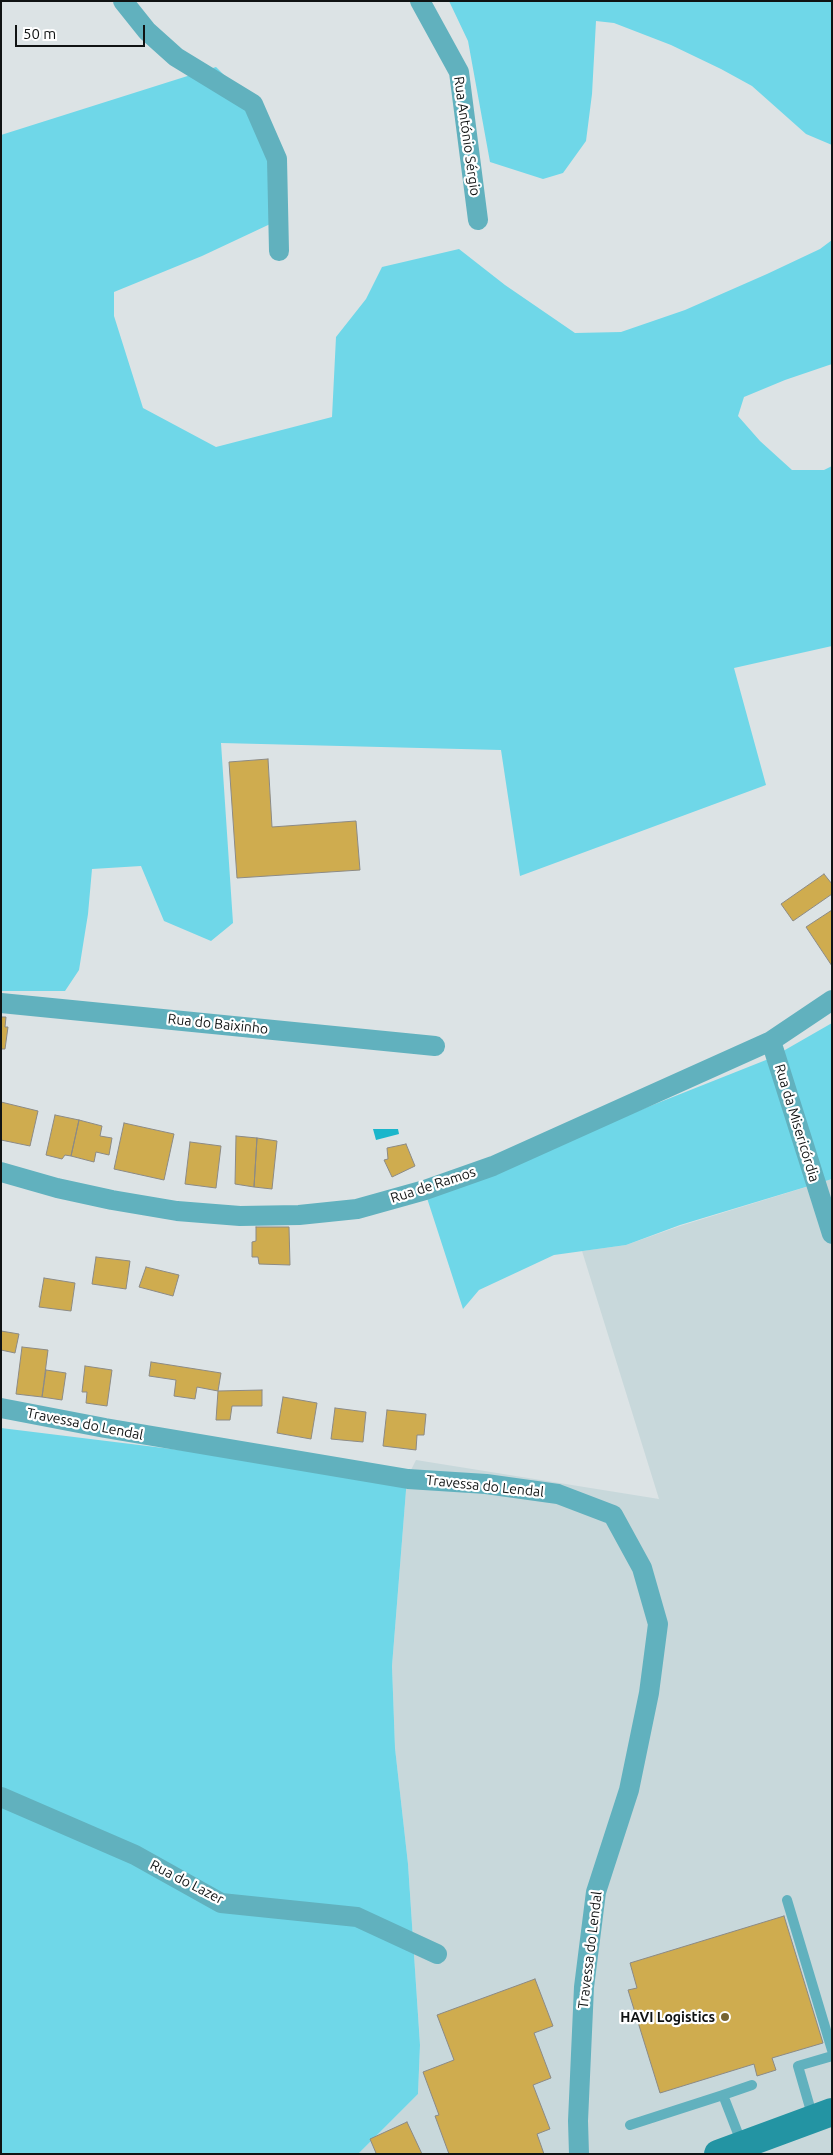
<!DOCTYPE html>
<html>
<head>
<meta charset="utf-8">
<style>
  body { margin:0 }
  #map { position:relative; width:833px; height:2155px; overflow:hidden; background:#dce3e5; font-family:Ubuntu,sans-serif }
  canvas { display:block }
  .frame { position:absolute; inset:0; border:2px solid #101313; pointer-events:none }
  .scale { position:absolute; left:15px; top:25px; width:130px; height:22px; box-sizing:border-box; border:2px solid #101313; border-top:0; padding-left:6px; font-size:15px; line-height:18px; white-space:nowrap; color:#101313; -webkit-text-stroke:4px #fff; paint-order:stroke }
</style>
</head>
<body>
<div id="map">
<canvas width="833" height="2155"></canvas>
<div class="frame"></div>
<div class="scale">50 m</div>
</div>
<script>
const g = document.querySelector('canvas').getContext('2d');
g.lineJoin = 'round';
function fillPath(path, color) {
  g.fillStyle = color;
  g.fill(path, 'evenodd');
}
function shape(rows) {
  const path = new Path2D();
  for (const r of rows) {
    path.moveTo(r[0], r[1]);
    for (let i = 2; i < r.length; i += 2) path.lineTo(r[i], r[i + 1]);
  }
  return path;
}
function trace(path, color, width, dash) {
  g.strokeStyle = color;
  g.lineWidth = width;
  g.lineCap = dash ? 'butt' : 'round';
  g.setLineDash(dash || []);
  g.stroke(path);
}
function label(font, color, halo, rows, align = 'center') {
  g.font = font + ' Ubuntu,sans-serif';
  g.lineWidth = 4.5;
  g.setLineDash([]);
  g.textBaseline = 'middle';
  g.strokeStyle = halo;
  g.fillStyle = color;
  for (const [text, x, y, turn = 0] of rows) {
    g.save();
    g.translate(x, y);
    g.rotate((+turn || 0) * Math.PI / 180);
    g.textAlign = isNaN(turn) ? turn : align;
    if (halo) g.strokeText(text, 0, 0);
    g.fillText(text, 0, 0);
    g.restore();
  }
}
fillPath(shape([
  [832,1179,832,2154,358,2154,418,2094,420,2045,408,1864,395,1748,392,1666,407,1478,416,1460,659,1499,582,1251,626,1245,680,1226]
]), '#c8d8db');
fillPath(shape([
  [449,1,832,1,832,145,806,134,752,86,721,69,671,45,614,23,596,21,592,94,586,141,563,173,543,179,490,162,468,41],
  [216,67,248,99,266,128,283,218,202,256,114,292,114,316,143,408,216,447,332,417,336,337,366,299,382,267,459,249,505,285,575,333,621,332,685,310,767,274,820,249,832,240,832,364,785,380,744,397,738,416,760,441,792,470,824,470,832,466,832,646,734,668,766,785,520,876,501,750,221,743,233,923,211,941,164,921,141,866,92,869,88,914,79,970,65,991,1,991,1,135],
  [832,1023,832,1179,680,1225,626,1245,554,1255,479,1290,463,1309,426,1195,771,1058],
  [1,1428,407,1478,392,1666,395,1748,408,1864,420,2045,418,2094,359,2153,1,2154]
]), '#6fd7e8');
fillPath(shape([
  [373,1129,398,1129,399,1134,376,1140]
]), '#1bb6cb');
const building = shape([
  [268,759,272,827,356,821,360,870,237,878,229,762,268,759],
  [824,874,832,884,832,894,793,921,781,904,824,874],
  [832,910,832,966,806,927,832,910],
  [1,1017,6,1017,5,1027,8,1027,5,1049,1,1049,1,1017],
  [1,1102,38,1111,30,1146,1,1140,1,1102],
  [55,1115,79,1120,71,1156,65,1155,62,1159,46,1155,55,1115],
  [79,1120,102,1126,100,1136,112,1138,109,1155,96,1152,94,1162,71,1156,79,1120],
  [124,1123,174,1134,164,1180,114,1169,124,1123],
  [236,1136,257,1138,254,1187,235,1184,236,1136],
  [257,1138,277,1141,272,1189,254,1187,257,1138],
  [190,1142,221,1146,216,1188,185,1184,190,1142],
  [406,1144,415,1166,392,1177,384,1160,388,1159,387,1148,406,1144],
  [256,1227,289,1227,290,1265,259,1264,258,1257,252,1257,252,1242,256,1241,256,1227],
  [96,1257,130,1261,126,1289,92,1284,96,1257],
  [146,1267,179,1275,173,1296,139,1287,146,1267],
  [44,1278,75,1283,71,1311,39,1307,44,1278],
  [1,1331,19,1334,15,1353,1,1350,1,1331],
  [22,1347,48,1350,42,1397,16,1394,22,1347],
  [151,1362,221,1373,218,1391,197,1387,195,1399,174,1396,176,1380,149,1376,151,1362],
  [85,1366,112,1370,107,1406,86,1403,87,1392,82,1392,85,1366],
  [46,1370,66,1373,62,1400,42,1397,46,1370],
  [262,1390,262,1406,232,1406,230,1420,216,1420,218,1391,262,1390],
  [283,1397,317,1403,311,1439,277,1433,283,1397],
  [335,1408,366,1412,363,1442,331,1439,335,1408],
  [387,1410,426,1414,424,1435,417,1435,416,1450,383,1446,387,1410],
  [784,1916,823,2043,772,2058,776,2070,757,2076,754,2064,660,2093,628,1990,637,1988,630,1963,784,1916],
  [535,1979,553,2026,534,2033,551,2078,533,2085,550,2129,537,2134,544,2154,449,2154,435,2116,439,2115,423,2072,454,2060,437,2015,535,1979],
  [407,2122,422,2154,374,2154,376,2153,370,2139,407,2122]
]);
fillPath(building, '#cfac4f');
trace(building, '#8c8a85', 1);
trace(shape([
  [787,1900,832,2050],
  [813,2118,798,2066,832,2056],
  [630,2125,723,2095],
  [742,2144,723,2095,752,2085]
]), '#61b1be', 10);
trace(shape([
  [123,1,147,31,176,57,253,104,277,159,279,251],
  [420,1,459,72,478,220],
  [1,1003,435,1046],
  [771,1041,832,1234],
  [1,1172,57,1188,112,1200,177,1211,240,1216,299,1215,357,1209,425,1190,493,1166,771,1041,832,1000],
  [1,1408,105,1428,408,1479,486,1484,558,1494,613,1515,642,1568,658,1624,649,1693,629,1790,596,1892,584,1987,578,2121,579,2154],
  [1,1797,135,1855,221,1903,357,1917,437,1954]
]), '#61b1be', 20);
trace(shape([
  [718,2154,832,2112]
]), '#2394a3', 28);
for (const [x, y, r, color] of [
  [725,2017,5,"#776432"]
]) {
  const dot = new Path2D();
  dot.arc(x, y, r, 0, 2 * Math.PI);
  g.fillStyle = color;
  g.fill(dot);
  trace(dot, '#fff', 2);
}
label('14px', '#101313', '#fff', [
  ["Rua António Sérgio",467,136,82],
  ["Rua do Baixinho",218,1024,6],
  ["Rua da Misericórdia",797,1123,73],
  ["Rua de Ramos",433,1185,-18],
  ["Travessa do Lendal",85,1424,11],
  ["Travessa do Lendal",485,1486,6],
  ["Rua do Lazer",187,1882,27],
  ["Travessa do Lendal",590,1950,-83]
]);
label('bold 14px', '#101313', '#fff', [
  ["HAVI Logistics",715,2017]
], 'right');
</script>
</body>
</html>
